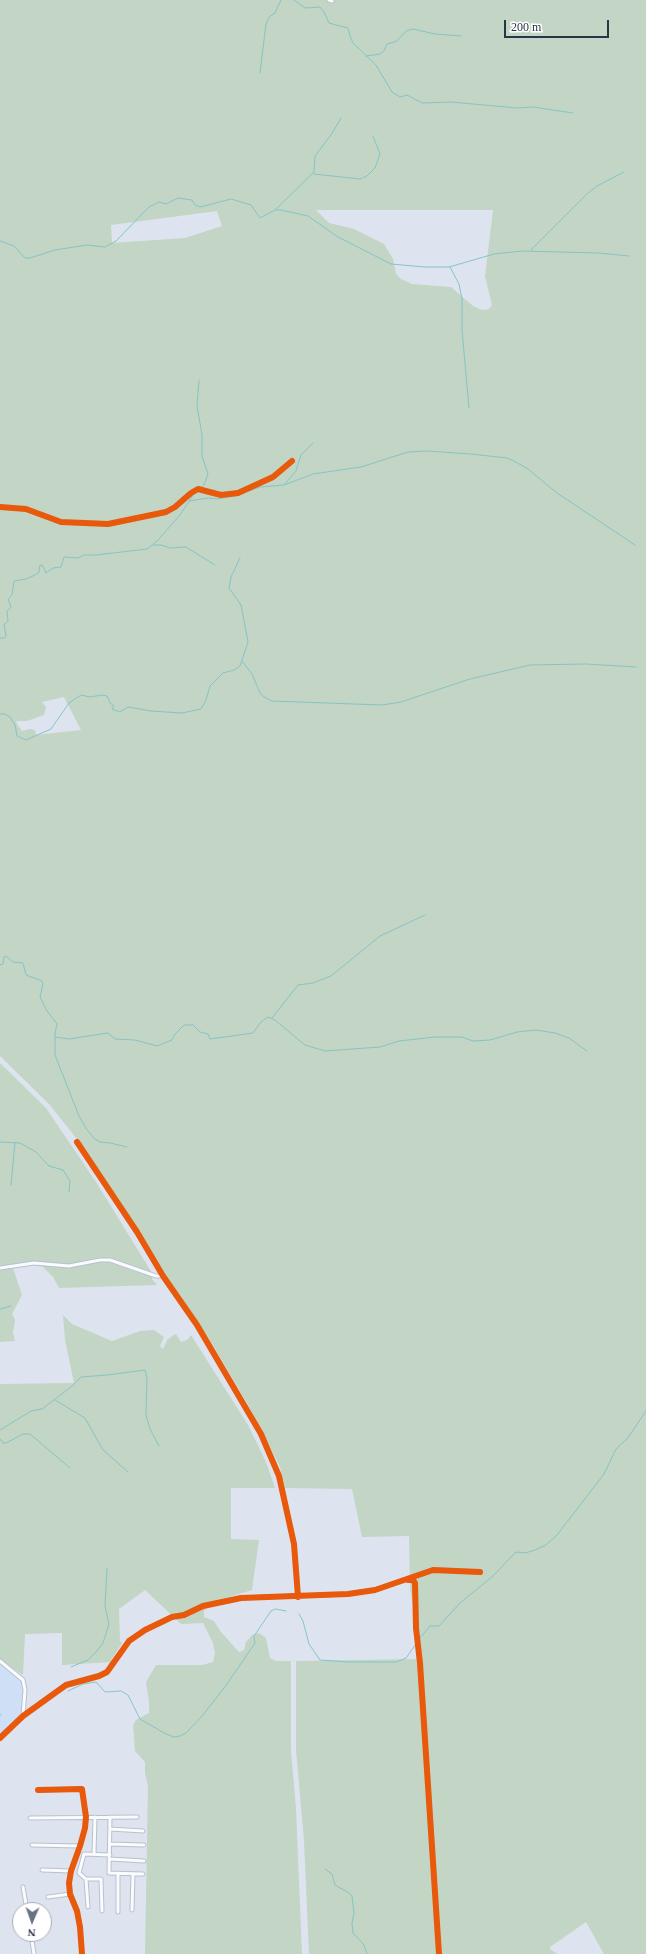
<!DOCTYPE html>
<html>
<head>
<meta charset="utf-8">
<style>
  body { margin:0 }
  #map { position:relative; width:646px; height:1954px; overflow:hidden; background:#dde4ef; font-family:Georgia,serif }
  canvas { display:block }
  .north { position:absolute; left:12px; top:1902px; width:40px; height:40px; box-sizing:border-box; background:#fff; border:1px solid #a9aeb6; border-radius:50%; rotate:182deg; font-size:11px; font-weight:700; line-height:16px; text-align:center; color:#273548 }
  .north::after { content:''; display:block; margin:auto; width:14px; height:18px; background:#677282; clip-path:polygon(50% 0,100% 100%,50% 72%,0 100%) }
  .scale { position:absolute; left:504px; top:20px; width:105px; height:18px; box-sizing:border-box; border:2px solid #273548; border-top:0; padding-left:5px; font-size:12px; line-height:14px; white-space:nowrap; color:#273548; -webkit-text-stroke:3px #fff; paint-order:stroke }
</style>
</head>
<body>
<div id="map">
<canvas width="646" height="1954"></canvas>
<div class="north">N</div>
<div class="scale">200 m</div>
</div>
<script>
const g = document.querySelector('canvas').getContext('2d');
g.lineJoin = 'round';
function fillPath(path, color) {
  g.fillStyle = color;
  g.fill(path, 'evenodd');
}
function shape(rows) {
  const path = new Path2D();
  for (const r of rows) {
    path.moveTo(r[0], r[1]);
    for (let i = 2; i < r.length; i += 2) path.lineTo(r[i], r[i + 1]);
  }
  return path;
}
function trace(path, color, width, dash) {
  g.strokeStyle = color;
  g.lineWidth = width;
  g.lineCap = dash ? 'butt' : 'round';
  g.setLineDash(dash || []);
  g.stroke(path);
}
fillPath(shape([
  [0,1664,18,1675,22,1681,24,1702,19,1716,0,1735]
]), '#cfdff6');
fillPath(shape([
  [0,0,646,0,646,1954,604,1954,586,1922,550,1947,550,1949,557,1954,309,1954,304,1841,296,1750,296,1661,422,1659,410,1588,409,1536,362,1537,352,1489,285,1488,280,1467,267,1440,247,1403,209,1339,163,1271,80,1143,50,1105,0,1056],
  [316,210,493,210,485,276,492,305,489,309,482,310,473,306,451,287,412,284,401,279,396,274,393,259,384,244,354,229,329,223],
  [217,211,222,226,185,238,112,243,111,225],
  [64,697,81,730,36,735,35,730,30,729,22,731,17,724,16,721,27,721,44,715,46,707,42,702],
  [0,1063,46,1108,96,1182,152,1273,152,1279,157,1285,59,1288,53,1277,43,1267,32,1264,13,1268,22,1295,12,1314,15,1320,13,1332,15,1341,0,1342],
  [63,1315,72,1324,112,1341,140,1331,154,1330,164,1337,160,1346,163,1349,167,1340,174,1335,176,1334,181,1342,187,1340,191,1335,248,1425,266,1462,275,1488,231,1488,231,1539,259,1540,252,1590,216,1601,204,1611,204,1617,214,1621,221,1632,239,1652,244,1650,246,1642,252,1635,259,1633,266,1638,270,1658,276,1661,291,1661,291,1751,296,1808,302,1954,145,1954,148,1786,145,1773,145,1762,135,1751,133,1725,136,1720,149,1713,149,1701,146,1682,156,1665,202,1665,213,1662,215,1653,213,1643,203,1623,181,1624,145,1590,119,1609,120,1641,122,1643,110,1662,62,1665,62,1633,25,1634,23,1675,0,1660,0,1384,74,1383,65,1340]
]), '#c3d5c4');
trace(shape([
  [294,0,305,8,320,7,324,12,329,23,348,28,351,39,354,44,376,65,392,92,400,97,407,95,422,103,451,102,517,108,533,107,573,113],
  [366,56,380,54,384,51,387,44,397,41,406,31,413,29,435,34,461,36],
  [260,73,266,24,269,17,275,13,281,0],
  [314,174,360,179,367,176,375,168,380,154,373,136],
  [275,210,314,172,315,156,331,135,341,118],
  [0,241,14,246,25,258,30,258,55,250,87,245,105,247,116,241,149,207,159,202,166,204,178,198,192,200,195,205,200,207,231,199,251,205,260,218,275,210,281,210,308,216,338,237,391,264,425,267,449,267,494,254,522,251,599,253,629,256],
  [531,250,588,193,597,186,624,172],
  [450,267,459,284,462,299,462,330,469,408],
  [199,380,197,406,202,435,202,456,208,474,204,485,199,489],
  [285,484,296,471,301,455,313,443],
  [189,501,208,498,217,499,235,496,260,487,284,485,313,474,361,467,408,452,427,451,471,454,507,458,514,461,528,469,557,493,635,545],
  [153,545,161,545,170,548,186,547,215,565],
  [0,638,4,638,6,636,4,625,8,621,7,611,11,607,8,599,12,595,14,581,26,579,35,575,39,572,40,565,43,566,46,573,53,568,61,567,64,557,78,558,84,555,96,555,147,549,158,540,180,515,195,492],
  [242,661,252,674,260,693,264,697,272,701,382,705,401,702,470,679,530,665,586,664,636,667],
  [0,714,5,714,10,717,15,725,17,736,26,740,51,729,69,703,81,695,90,697,102,695,107,696,110,703,114,706,112,709,120,712,128,707,151,711,182,713,201,709,206,700,210,686,223,673,234,670,240,666,248,642,241,605,229,588,231,577,240,558],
  [0,965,3,964,4,957,6,956,13,962,23,963,26,975,42,981,43,984,40,997,47,1011,57,1024,55,1034,55,1055,79,1116,87,1130,95,1139,100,1142,110,1143,127,1147],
  [272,1018,298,985,313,983,331,976,380,936,425,915],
  [55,1037,69,1039,108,1033,115,1039,135,1040,157,1046,172,1040,175,1034,184,1025,193,1025,200,1032,208,1034,210,1039,253,1033,261,1022,268,1017,275,1020,305,1045,325,1051,380,1047,399,1041,435,1037,462,1037,473,1041,490,1040,517,1032,536,1030,555,1033,569,1038,587,1051],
  [0,1142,20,1143,36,1152,49,1166,63,1170,70,1181,69,1192],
  [11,1185,15,1142],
  [0,1309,11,1306],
  [55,1400,85,1418,103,1450,128,1472],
  [0,1430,31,1411,42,1409,71,1387,81,1377,107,1375,145,1370,147,1378,146,1415,150,1429,159,1446],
  [0,1439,3,1443,6,1443,23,1434,30,1434,70,1468],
  [299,1614,303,1621,309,1644,320,1660,349,1662,396,1662,406,1658,416,1644],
  [419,1639,430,1626,439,1626,460,1603,493,1576,516,1552,525,1553,535,1550,546,1545,557,1535,604,1474,616,1449,627,1439,646,1411],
  [71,1667,88,1660,96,1652,103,1643,109,1624,105,1606,107,1568],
  [68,1691,83,1684,96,1682,105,1692,121,1691,128,1695,140,1719,166,1734,174,1737,180,1736,186,1733,203,1715,227,1684,255,1643,254,1636,271,1611,275,1609,286,1611],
  [0,1715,1,1715],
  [325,1869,332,1874,335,1885,349,1893,352,1896,354,1913,352,1923,353,1933,364,1945,367,1954]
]), '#86c4c8', 1);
const minor = shape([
  [329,0,332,1],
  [0,507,26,509,61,522,108,524,166,512,175,507,191,493,198,489,221,495,238,493,273,477,292,461],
  [77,1142,137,1232,163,1276,197,1325,261,1434,279,1476,294,1544,298,1597],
  [0,1268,34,1263,69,1266,100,1260,110,1260,156,1276,163,1276],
  [408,1580,413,1580,415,1583,416,1628,420,1663,439,1954],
  [0,1661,23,1680,25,1690,23,1716],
  [0,1738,23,1716,66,1685,99,1676,107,1672,129,1641,145,1630,172,1617,184,1615,203,1606,241,1598,348,1594,375,1590,433,1570,480,1572],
  [38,1790,82,1789,86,1817,85,1828,80,1846,71,1871,69,1883,70,1894,77,1911,80,1927,82,1954],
  [110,1817,109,1873,143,1874],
  [30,1818,137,1817],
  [110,1829,143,1831],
  [110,1844,144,1845],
  [32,1845,80,1846],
  [94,1854,95,1817],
  [110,1859,144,1861],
  [42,1870,71,1871],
  [86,1879,79,1873,84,1854,110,1855],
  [23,1887,27,1910],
  [48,1897,70,1894],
  [88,1907,86,1879,101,1879,102,1911],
  [132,1910,133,1874],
  [118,1912,118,1874],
  [31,1934,34,1954]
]);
trace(minor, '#b7c1cf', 5);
trace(minor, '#fafbfd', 3);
trace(shape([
  [0,507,26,509,61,522,108,524,166,512,175,507,191,493,198,489,221,495,238,493,273,477,292,461],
  [77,1142,137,1232,163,1276,197,1325,261,1434,279,1476,294,1544,298,1597],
  [408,1580,413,1580,415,1583,416,1628,420,1663,439,1954],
  [0,1738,23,1716,66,1685,99,1676,107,1672,129,1641,145,1630,172,1617,184,1615,203,1606,241,1598,348,1594,375,1590,433,1570,480,1572],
  [38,1790,82,1789,86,1817,85,1828,80,1846,71,1871,69,1883,70,1894,77,1911,80,1927,82,1954]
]), '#e8590c', 6);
</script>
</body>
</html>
